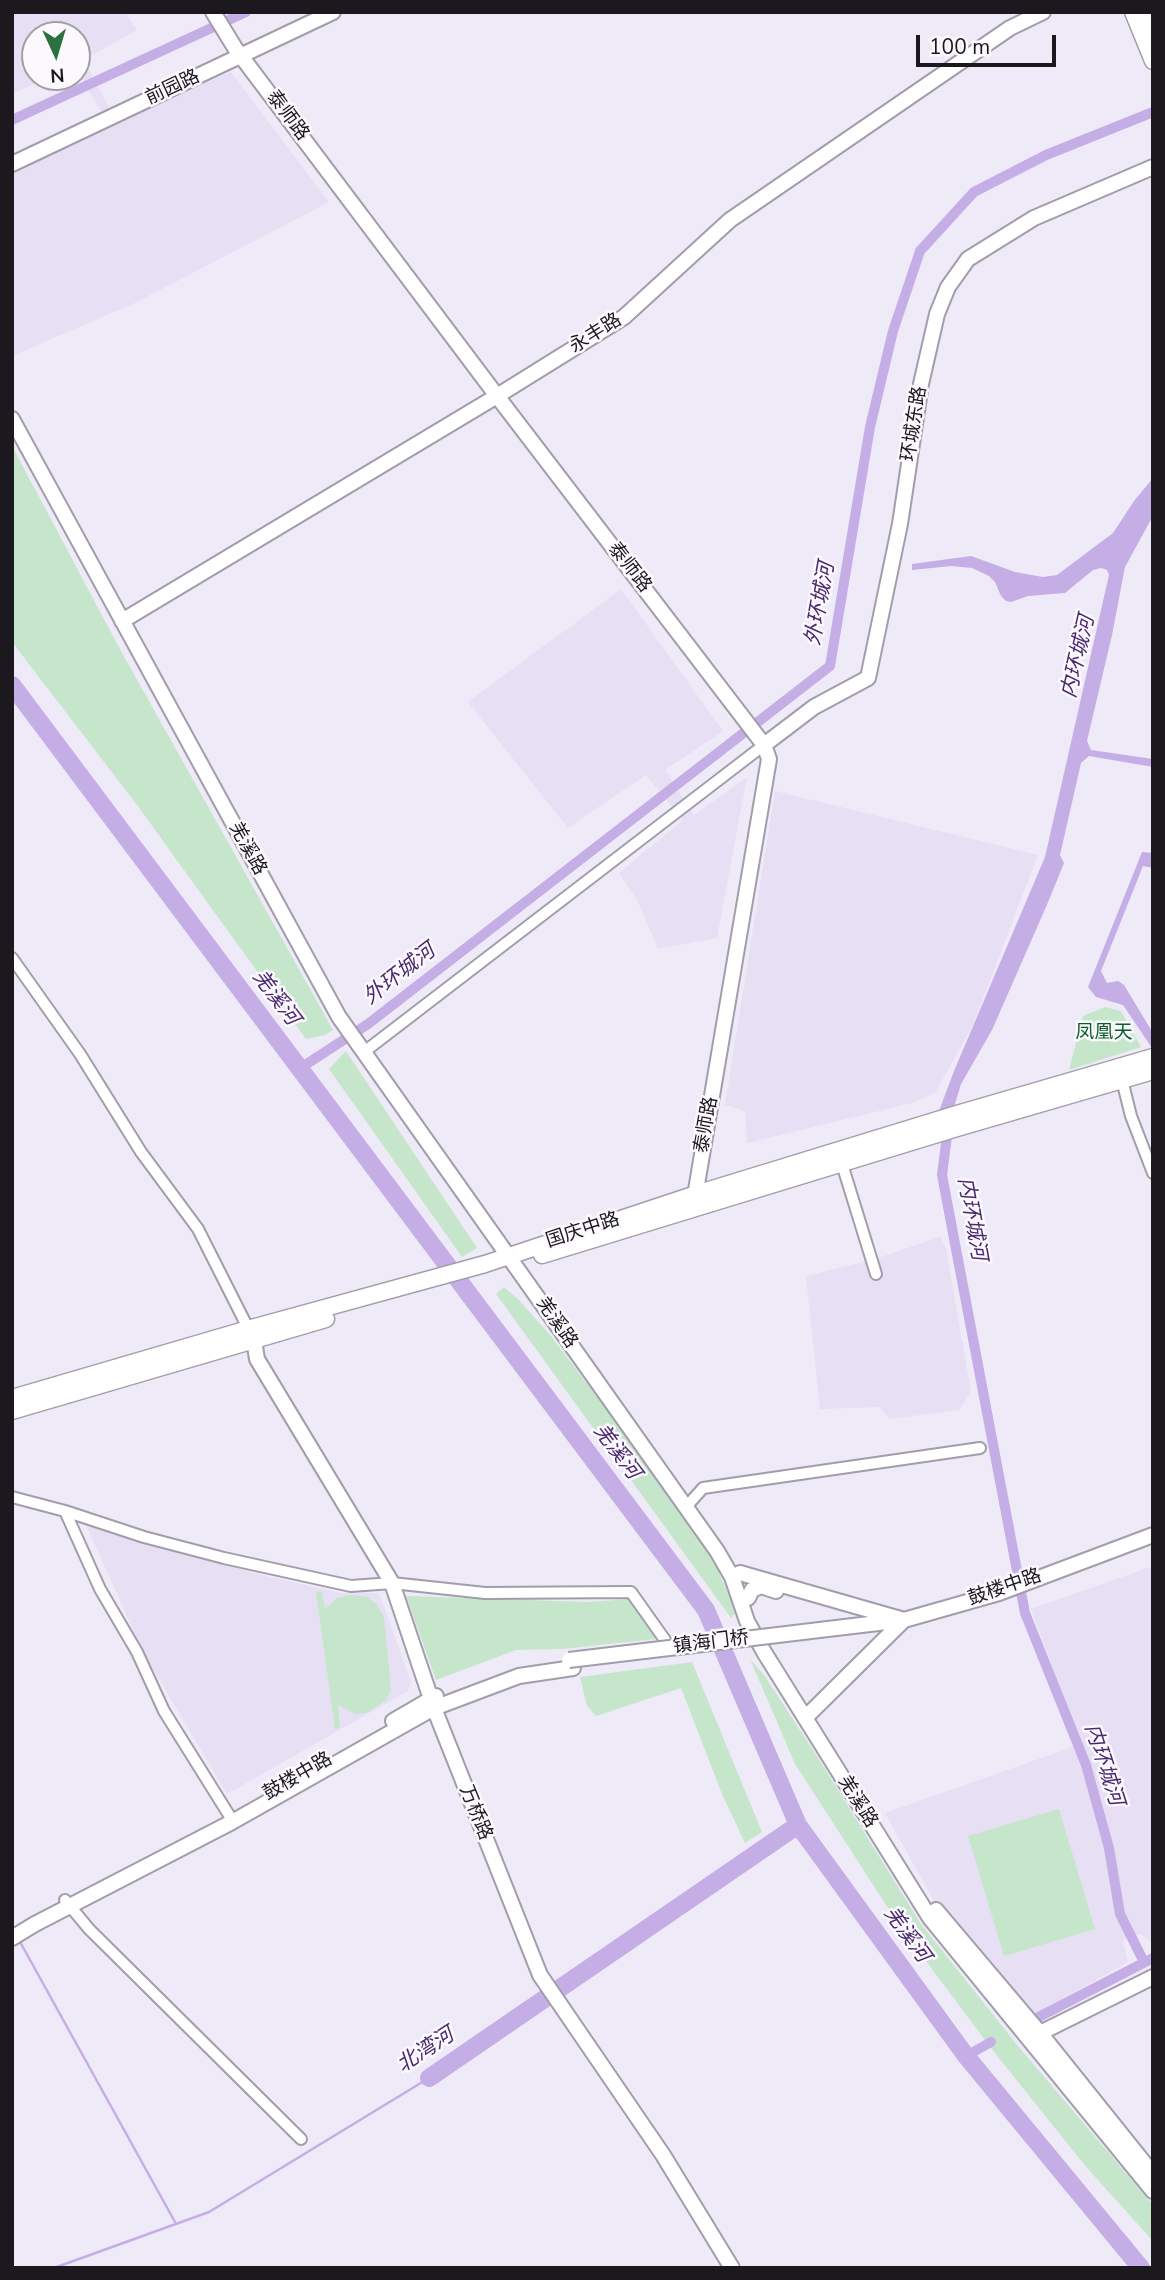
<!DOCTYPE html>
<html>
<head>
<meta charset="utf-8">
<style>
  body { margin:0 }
  #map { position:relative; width:1165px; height:2280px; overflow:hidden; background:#efeaf8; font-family:"Nunito Sans",sans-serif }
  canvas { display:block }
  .frame { position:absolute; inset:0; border:14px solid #1b191e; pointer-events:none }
  .north { position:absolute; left:21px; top:21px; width:70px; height:70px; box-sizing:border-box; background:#fbf9fe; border:2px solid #a19fa4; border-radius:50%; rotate:176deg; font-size:19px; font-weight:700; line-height:28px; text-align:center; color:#1b191e }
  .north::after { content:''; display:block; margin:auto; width:24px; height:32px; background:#2a713d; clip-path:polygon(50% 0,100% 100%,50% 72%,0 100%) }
  .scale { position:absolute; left:916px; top:35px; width:140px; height:32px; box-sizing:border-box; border:4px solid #1b191e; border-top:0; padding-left:9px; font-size:21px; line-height:24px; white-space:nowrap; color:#1b191e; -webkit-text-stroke:5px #fbf9fe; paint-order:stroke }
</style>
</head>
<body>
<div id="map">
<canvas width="1165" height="2280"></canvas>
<div class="frame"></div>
<div class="north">N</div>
<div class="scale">100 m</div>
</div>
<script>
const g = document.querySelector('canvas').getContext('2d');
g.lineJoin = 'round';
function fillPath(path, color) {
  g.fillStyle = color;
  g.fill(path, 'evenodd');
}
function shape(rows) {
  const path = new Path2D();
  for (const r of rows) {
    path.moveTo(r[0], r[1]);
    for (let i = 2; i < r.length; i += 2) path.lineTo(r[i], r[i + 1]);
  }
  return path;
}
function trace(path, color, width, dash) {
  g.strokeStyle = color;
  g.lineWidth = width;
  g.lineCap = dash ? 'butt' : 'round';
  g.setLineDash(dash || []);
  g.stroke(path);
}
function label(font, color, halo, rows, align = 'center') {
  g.font = font + ' "Nunito Sans","Noto Sans SC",sans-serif';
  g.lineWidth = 5;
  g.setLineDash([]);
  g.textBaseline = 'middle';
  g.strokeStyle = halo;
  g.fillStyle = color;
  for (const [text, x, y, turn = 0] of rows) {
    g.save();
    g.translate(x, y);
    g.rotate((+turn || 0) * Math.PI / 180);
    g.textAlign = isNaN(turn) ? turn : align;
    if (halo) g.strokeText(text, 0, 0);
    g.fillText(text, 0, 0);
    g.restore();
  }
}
fillPath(shape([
  [12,12,125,12,137,30,84,60,116,121,231,72,329,202,137,302,12,356,12,172,110,127,77,70,77,35,35,35,35,77,48,77,12,94],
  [621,589,723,731,665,770,694,815,747,777,717,938,658,949,638,902,619,873,683,820,646,775,568,828,468,702],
  [775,791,1038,855,972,1027,935,1093,912,1103,747,1143,745,1111,725,1105],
  [940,1237,946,1248,971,1392,959,1410,889,1419,880,1407,820,1409,806,1276,878,1258],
  [86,1525,265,1576,341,1593,379,1593,411,1682,408,1691,227,1794,143,1652],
  [1153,1566,1153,1944,1141,1934,1123,1940,1128,1962,1027,2019,937,1906,885,1813,1067,1749,1080,1742,1031,1609]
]), '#e7dff4');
fillPath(shape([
  [12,446,121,651,333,1030,325,1035,306,1039,137,805,12,642],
  [1105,1007,1121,1011,1141,1047,1069,1070,1083,1016],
  [346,1051,477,1248,462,1257,329,1069],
  [504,1287,519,1300,551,1336,624,1433,714,1561,736,1612,731,1618,496,1294],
  [322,1591,325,1609,337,1598,349,1595,368,1597,376,1604,384,1617,390,1679,391,1690,385,1701,366,1713,355,1714,338,1705,340,1728,335,1729,316,1592],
  [406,1596,589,1602,629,1599,656,1639,563,1649,516,1650,436,1680],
  [750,1659,764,1675,817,1756,921,1924,1018,2046,1153,2205,1153,2241,1087,2168,994,2052,899,1925,795,1764],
  [692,1662,762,1832,745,1843,722,1794,681,1688,596,1716,587,1706,580,1677],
  [1059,1809,1095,1929,1004,1956,968,1836]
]), '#c6e6cb');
fillPath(shape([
  [1153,478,1153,516,1125,567,1112,635,1087,741,1091,750,1153,759,1153,767,1089,756,1081,763,1060,855,1064,863,1046,907,992,1030,961,1084,954,1107,939,1111,954,1071,1045,857,1109,575,1107,570,1101,568,1093,570,1065,593,1028,596,1011,602,1006,601,1001,596,995,582,989,576,972,568,951,566,912,570,912,564,971,556,1015,572,1043,577,1057,575,1113,533,1134,501],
  [1142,852,1153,853,1153,868,1143,866,1101,971,1107,983,1118,981,1124,985,1153,1033,1152,1048,1123,1005,1096,997,1088,987]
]), '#c5ade6');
trace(shape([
  [19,1940,175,2222],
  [54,2268,209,2212,429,2078]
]), '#c5ade6', 2.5);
trace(shape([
  [12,120,246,12],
  [299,1069,368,1024,830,666,870,427,893,331,920,251,974,192,1046,155,1153,112],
  [948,1128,942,1175,1025,1613,1086,1765,1109,1848,1120,1914,1144,1962],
  [1033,2020,1153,1958],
  [966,2056,991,2042]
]), '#c5ade6', 10);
trace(shape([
  [12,685,706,1610,798,1825,966,2056,1141,2268],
  [429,2078,798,1825]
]), '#c5ade6', 18);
const minor = shape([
  [12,958,80,1054,141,1152,198,1229,251,1334],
  [364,1052,764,745],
  [1122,1080,1131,1116,1153,1173],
  [842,1164,876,1274],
  [12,1497,65,1511,144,1537,224,1558,351,1586,392,1583,485,1593,631,1592,665,1640],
  [686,1507,703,1488,980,1448],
  [65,1511,100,1589,137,1652,164,1711,229,1815],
  [65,1900,89,1929,301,2139]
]);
const tertiary = shape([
  [213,12,235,48,497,396,764,745,769,759,694,1202],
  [12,164,333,12],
  [12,419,339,1017,717,1551,732,1577,747,1621,764,1652,930,1918,1153,2191],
  [122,621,497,396,624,317,730,220,1010,28,1043,12],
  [764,745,814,707,868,678,900,524,921,384,937,314,948,287,968,259,1034,218,1153,167],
  [254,1340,257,1359,392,1583,434,1708,540,1975,663,2155,732,2268],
  [732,1577,740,1573,904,1620,805,1718],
  [748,1598,752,1590,761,1586,776,1591],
  [853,1626,904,1620,999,1593,1153,1535],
  [393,1721,436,1696],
  [936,1910,1040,2033,1153,2174],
  [12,1938,35,1924,232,1822,434,1708,519,1676,573,1668],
  [1032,2037,1153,1977]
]);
const secondary = shape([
  [1133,12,1153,61],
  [1146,12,1153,29],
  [542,1255,957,1128,1153,1071],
  [12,1398,248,1329,485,1264,696,1194,957,1114,1153,1057],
  [12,1411,326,1319]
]);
trace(minor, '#a29daa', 14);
trace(tertiary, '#a29daa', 18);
trace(secondary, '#a29daa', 19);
trace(minor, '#fff', 10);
trace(tertiary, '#fff', 14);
trace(secondary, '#fff', 16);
const tertiaryBridge = shape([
  [569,1660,853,1626]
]);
trace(tertiaryBridge, '#a29daa', 18, []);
trace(tertiaryBridge, '#fff', 14);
label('19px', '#1b191e', '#fbf9fe', [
  ["前园路",173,88,-25],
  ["泰师路",287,116,53],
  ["永丰路",596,334,-32],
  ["环城东路",915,424,-81],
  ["泰师路",629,568,52],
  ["羌溪路",247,849,61],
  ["泰师路",707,1125,-80],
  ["国庆中路",583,1231,-18],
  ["羌溪路",556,1323,55],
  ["鼓楼中路",1005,1588,-19],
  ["镇海门桥",711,1643,-7],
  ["鼓楼中路",298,1777,-30],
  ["羌溪路",857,1802,58],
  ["万桥路",475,1813,68]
]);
label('19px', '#095f29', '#fbf9fe', [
  ["凤凰天",1104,1033]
]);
label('italic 21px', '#4a296c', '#fbf9fe', [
  ["外环城河",821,604,-80],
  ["内环城河",1079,657,-77],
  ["外环城河",400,975,-38],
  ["羌溪河",275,998,53],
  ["内环城河",971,1219,80],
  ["羌溪河",616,1452,53],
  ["内环城河",1103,1765,72],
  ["羌溪河",906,1935,54],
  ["北湾河",426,2051,-33]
]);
</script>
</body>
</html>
